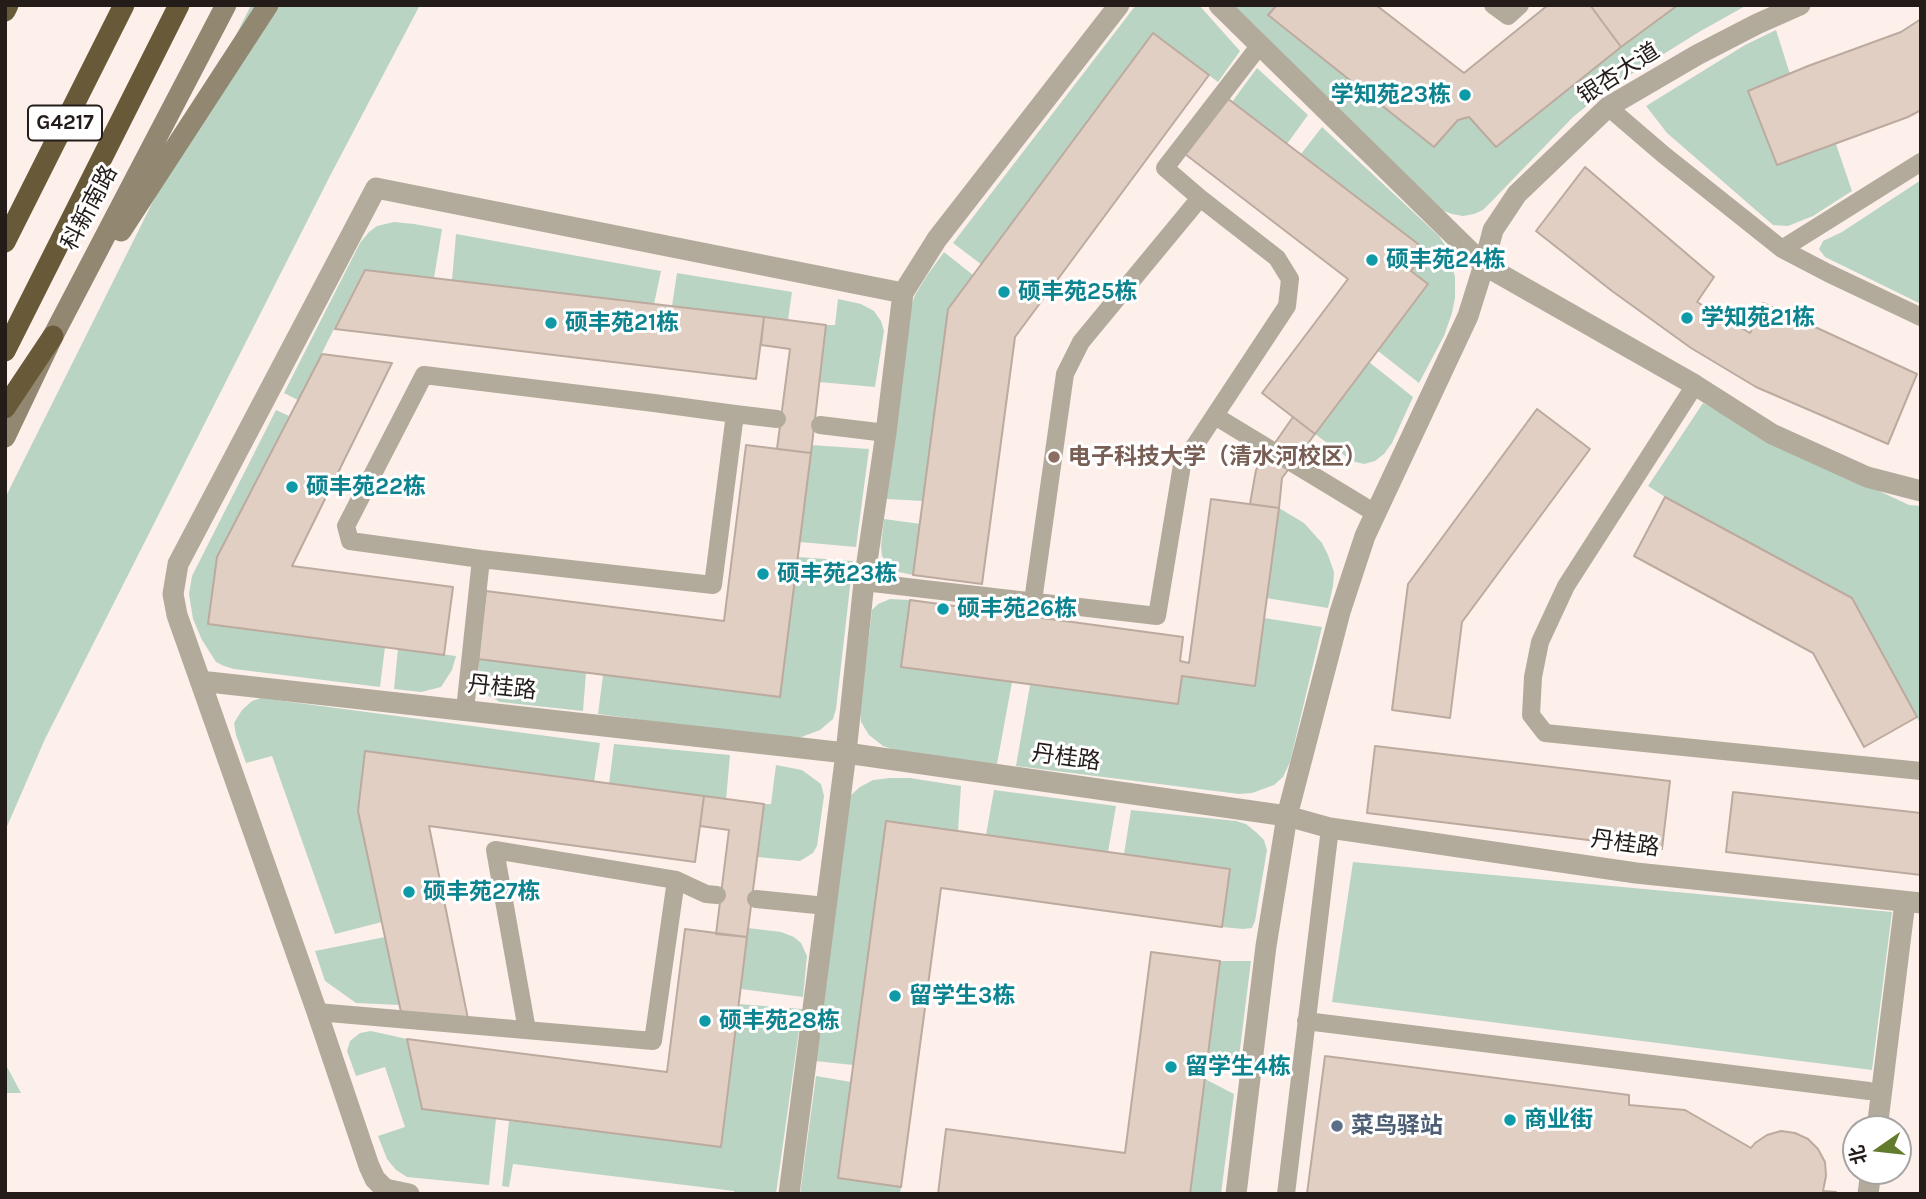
<!DOCTYPE html>
<html>
<head>
<meta charset="utf-8">
<style>
  body { margin:0 }
  #map { position:relative; width:1926px; height:1199px; overflow:hidden; background:#fdf0eb; font-family:Karla,"Noto Sans SC",sans-serif }
  canvas { display:block }
  .frame { position:absolute; inset:0; border:7px solid #231c19; pointer-events:none }
  .north { position:absolute; left:1842px; top:1115px; width:70px; height:70px; box-sizing:border-box; background:#fff; border:2px solid #a7a4a3; border-radius:50%; rotate:256deg; font-size:19px; font-weight:700; line-height:28px; text-align:center; color:#231c19 }
  .north::after { content:''; display:block; margin:auto; width:24px; height:32px; background:#637b2d; clip-path:polygon(50% 0,100% 100%,50% 72%,0 100%) }
</style>
</head>
<body>
<div id="map">
<canvas width="1926" height="1199"></canvas>
<div class="frame"></div>
<div class="north">北</div>
</div>
<script>
const g = document.querySelector('canvas').getContext('2d');
g.lineJoin = 'round';
function fillPath(path, color) {
  g.fillStyle = color;
  g.fill(path, 'evenodd');
}
function shape(rows) {
  const path = new Path2D();
  for (const r of rows) {
    path.moveTo(r[0], r[1]);
    for (let i = 2; i < r.length; i += 2) path.lineTo(r[i], r[i + 1]);
  }
  return path;
}
function trace(path, color, width, dash) {
  g.strokeStyle = color;
  g.lineWidth = width;
  g.lineCap = dash ? 'butt' : 'round';
  g.setLineDash(dash || []);
  g.stroke(path);
}
function label(font, color, halo, rows, align = 'center') {
  g.font = font + ' Karla,"Noto Sans SC",sans-serif';
  g.lineWidth = 6;
  g.setLineDash([]);
  g.textBaseline = 'middle';
  g.strokeStyle = halo;
  g.fillStyle = color;
  for (const [text, x, y, turn = 0] of rows) {
    g.save();
    g.translate(x, y);
    g.rotate((+turn || 0) * Math.PI / 180);
    g.textAlign = isNaN(turn) ? turn : align;
    if (halo) g.strokeText(text, 0, 0);
    g.fillText(text, 0, 0);
    g.restore();
  }
}
fillPath(shape([
  [251,5,420,5,330,176,45,739,5,831,5,498],
  [1136,5,1199,5,1240,51,1218,82,1153,33,982,265,953,243],
  [1228,5,1277,5,1268,16,1433,146,1458,120,1469,117,1496,147,1621,47,1678,5,1747,5,1699,32,1609,88,1573,117,1491,202,1483,210,1474,214,1463,216,1452,214,1441,210],
  [1776,30,1790,74,1748,91,1777,165,1836,144,1852,191,1813,216,1788,226,1773,225,1667,133,1646,106,1745,45],
  [1257,68,1308,115,1287,144,1232,102],
  [1322,127,1439,236,1445,245,1450,257,1455,277,1455,298,1452,313,1444,336,1419,383,1378,351,1428,284,1411,271,1426,250,1301,154],
  [1921,180,1921,304,1825,257,1819,249,1823,241,1842,232],
  [394,222,414,224,442,229,434,278,364,270,298,400,284,393,360,243,369,232,377,226],
  [456,234,661,271,654,304,452,280],
  [944,252,973,275,948,309,923,501,886,499,909,312,915,295,928,274],
  [677,273,792,292,788,320,672,306],
  [838,299,861,304,874,311,881,321,884,331,875,387,819,382,826,325,835,325],
  [1369,362,1413,397,1392,443,1384,454,1375,461,1364,464,1352,461,1315,434],
  [1703,403,1775,442,1909,505,1921,506,1921,725,1852,598,1665,497,1648,486],
  [276,410,289,416,217,557,385,647,380,687,234,669,224,666,216,662,202,640,193,619,189,594,192,576],
  [811,445,869,449,856,547,800,542],
  [1279,508,1304,523,1322,543,1328,555,1334,572,1333,586,1328,608,1266,598],
  [884,519,921,524,913,575,899,572,890,566,882,556,881,546],
  [798,557,853,561,836,709,833,719,820,730,796,739,777,738,598,714,603,675,780,697],
  [890,599,910,600,902,667,1012,682,997,764,903,753,883,746,869,735,861,722,860,711,872,610,878,604],
  [1264,618,1322,627,1290,762,1283,777,1274,785,1252,793,1239,794,1016,766,1030,685,1178,704,1182,676,1255,686],
  [398,648,456,656,452,670,441,687,421,692,394,689],
  [478,659,586,673,583,711,500,702,487,695,480,683],
  [261,698,600,743,594,782,365,751,358,811,382,922,335,934,272,756,246,763,236,735,234,723,242,710,252,701],
  [614,744,730,755,726,800,609,784],
  [776,765,802,770,821,784,824,796,817,846,813,853,800,861,757,857,764,804,771,804],
  [890,778,910,778,961,786,958,831,853,1065,815,1061,850,796,860,787,873,780],
  [994,790,1116,806,1108,852,986,835],
  [1131,810,1236,821,1246,824,1257,833,1264,840,1267,850,1255,921,1252,928,1243,929,1222,927,1230,869,1124,854],
  [1353,862,1892,912,1872,1070,1332,1002],
  [748,928,781,932,794,937,801,943,807,956,803,997,741,989],
  [385,937,400,1005,356,1003,325,981,315,951],
  [1220,961,1251,961,1239,1057,1208,1055],
  [739,1004,802,1009,776,1194,734,1194,734,1191,513,1164,509,1187,502,1186,509,1121,721,1147],
  [371,1031,407,1039,422,1109,496,1119,489,1185,407,1177,396,1170,387,1159,378,1136,405,1127,385,1067,356,1076,347,1051,350,1041,360,1033],
  [5,1063,21,1093,5,1093],
  [816,1076,851,1082,901,1187,900,1194,800,1194],
  [1205,1079,1234,1094,1221,1194,1190,1194]
]), '#bad4c4');
const building = shape([
  [1277,5,1376,5,1464,73,1548,5,1590,5,1621,47,1496,147,1469,117,1458,120,1434,147,1268,15,1277,5],
  [1590,5,1678,5,1621,47,1590,5],
  [1921,19,1921,110,1908,117,1777,165,1748,91,1808,66,1901,32,1921,19],
  [1153,33,1209,75,1015,337,982,584,913,575,948,309,1153,33],
  [1227,98,1426,250,1411,271,1428,284,1315,434,1262,393,1348,279,1185,154,1227,98],
  [1585,167,1714,277,1697,302,1750,333,1763,303,1917,374,1888,444,1756,387,1691,348,1612,291,1536,231,1585,167],
  [365,270,764,317,756,379,335,329,365,270],
  [764,317,826,325,811,453,777,449,790,349,761,345,764,317],
  [322,354,392,363,292,566,453,587,444,655,208,624,217,557,322,354],
  [1537,409,1590,449,1462,622,1450,718,1392,710,1408,584,1537,409],
  [1293,417,1315,434,1282,478,1279,508,1250,504,1256,470,1293,417],
  [746,445,811,453,780,697,478,659,486,591,724,621,746,445],
  [1665,497,1852,598,1917,717,1864,747,1813,653,1634,556,1665,497],
  [1211,499,1279,508,1255,686,1182,676,1178,704,901,667,910,600,1183,637,1180,661,1189,663,1211,499],
  [1375,746,1670,781,1662,849,1367,813,1375,746],
  [365,751,704,796,695,862,429,826,468,1019,401,1012,358,811,365,751],
  [1733,792,1921,813,1921,875,1726,852,1733,792],
  [704,796,764,804,747,937,716,934,729,830,700,826,704,796],
  [886,821,1230,869,1222,927,941,888,901,1187,838,1178,886,821],
  [685,929,747,937,721,1147,422,1109,407,1039,667,1072,685,929],
  [1151,952,1220,961,1190,1194,938,1194,946,1129,1125,1153,1151,952],
  [1325,1056,1629,1095,1629,1105,1685,1110,1751,1148,1755,1143,1767,1135,1781,1131,1795,1133,1808,1139,1818,1149,1825,1162,1826,1176,1823,1191,1836,1192,1836,1194,1307,1194,1325,1056]
]);
fillPath(building, '#e1cfc4');
trace(building, '#bcaa9f', 2);
trace(shape([
  [1493,5,1508,16,1520,5],
  [1608,107,1664,155,1782,249,1828,273,1921,317],
  [1782,249,1921,162],
  [1695,385,1566,586,1540,642,1533,677,1531,715,1545,733,1921,771],
  [735,414,713,585,481,559,350,541,346,526,424,375,654,403,735,414,777,419],
  [1215,416,1375,513],
  [820,425,886,433],
  [864,582,1157,616,1182,465,1287,306,1290,279,1277,258,1200,198,1165,168,1260,45],
  [1033,601,1065,374,1081,342,1200,198],
  [465,710,481,559],
  [756,899,826,906],
  [317,1012,653,1041,676,880],
  [1306,1021,1869,1091],
  [527,1030,495,850,676,880,706,894,717,895],
  [1286,1194,1330,828]
]), '#b2ab9b', 18);
trace(shape([
  [1877,1129,1905,902],
  [1868,1194,1871,1171]
]), '#b2ab9b', 21);
trace(shape([
  [1219,5,1484,265,1695,385,1772,434,1867,477,1921,491],
  [200,681,846,753,1287,816,1330,828,1636,873,1921,903],
  [409,1194,385,1189,375,1179,369,1166,317,1012,177,615,173,594,178,564,376,188,903,293],
  [789,1194,846,753,864,582,886,433,903,293,937,239,1119,5],
  [1236,1194,1266,946,1287,816,1340,612,1365,536,1468,316,1484,265,1493,230,1517,194,1608,107,1697,55,1757,24,1800,5]
]), '#b2ab9b', 21);
trace(shape([
  [121,231,268,5],
  [5,437,53,336,226,5]
]), '#928871', 21);
trace(shape([
  [5,11,8,5],
  [5,242,124,5],
  [5,351,179,5],
  [5,408,53,336]
]), '#685a38', 21);
for (const [x, y, r, color] of [
  [1465,95,7,"#0f9aa8"],
  [1372,260,7,"#0f9aa8"],
  [1004,292,7,"#0f9aa8"],
  [1687,318,7,"#0f9aa8"],
  [551,323,7,"#0f9aa8"],
  [1054,457,7,"#8d6e63"],
  [292,487,7,"#0f9aa8"],
  [763,574,7,"#0f9aa8"],
  [943,609,7,"#0f9aa8"],
  [409,892,7,"#0f9aa8"],
  [895,996,7,"#0f9aa8"],
  [705,1021,7,"#0f9aa8"],
  [1171,1067,7,"#0f9aa8"],
  [1510,1120,7,"#0f9aa8"],
  [1337,1126,7,"#5c6f8a"]
]) {
  const dot = new Path2D();
  dot.arc(x, y, r, 0, 2 * Math.PI);
  g.fillStyle = color;
  g.fill(dot);
  trace(dot, '#fff', 2.5);
}
for (const [x, y, w] of [
  [65,123,74]
]) {
  const box = new Path2D();
  box.roundRect(x - w / 2, y - 17.5, w, 35, 5);
  g.fillStyle = '#fff';
  g.fill(box);
  trace(box, '#231c19', 2);
}
label('bold 21px', '#231c19', null, [
  ["G4217",65,123]
]);
label('23px', '#231c19', '#fff', [
  ["银杏大道",1619,74,-33],
  ["科新南路",90,208,-62],
  ["丹桂路",502,688,6],
  ["丹桂路",1066,758,8],
  ["丹桂路",1625,844,8]
]);
label('bold 23px', '#0d838f', '#fff', [
  ["学知苑23栋",1451,95,"right"],
  ["硕丰苑24栋",1386,260],
  ["硕丰苑25栋",1018,292],
  ["学知苑21栋",1701,318],
  ["硕丰苑21栋",565,323],
  ["硕丰苑22栋",306,487],
  ["硕丰苑23栋",777,574],
  ["硕丰苑26栋",957,609],
  ["硕丰苑27栋",423,892],
  ["留学生3栋",909,996],
  ["硕丰苑28栋",719,1021],
  ["留学生4栋",1185,1067],
  ["商业街",1524,1120]
], 'left');
label('bold 23px', '#785e54', '#fff', [
  ["电子科技大学（清水河校区）",1068,457]
], 'left');
label('bold 23px', '#4e5e75', '#fff', [
  ["菜鸟驿站",1351,1126]
], 'left');
</script>
</body>
</html>
